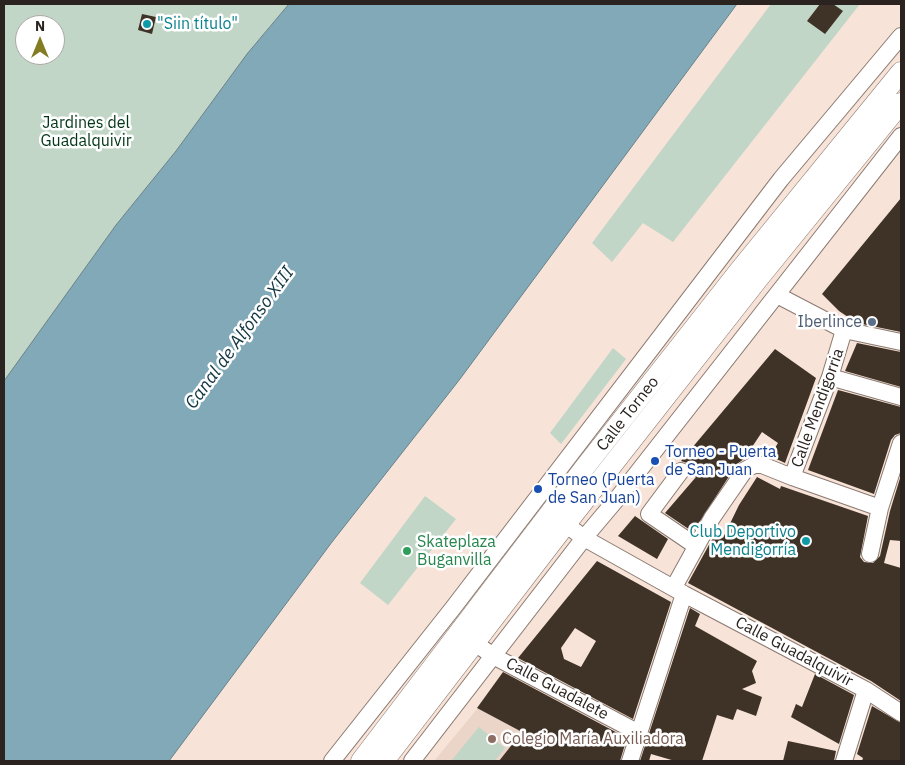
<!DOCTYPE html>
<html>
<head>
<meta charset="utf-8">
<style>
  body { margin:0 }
  #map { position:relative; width:905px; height:765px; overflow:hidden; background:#f7e3d8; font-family:"IBM Plex Sans",sans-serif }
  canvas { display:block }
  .frame { position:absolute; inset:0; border:5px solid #2a231f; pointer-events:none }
  .north { position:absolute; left:15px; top:15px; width:50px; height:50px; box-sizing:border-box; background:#fff; border:1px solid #aaa7a5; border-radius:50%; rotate:0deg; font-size:14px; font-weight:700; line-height:20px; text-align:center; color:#2a231f }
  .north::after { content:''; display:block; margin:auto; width:18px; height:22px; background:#847c22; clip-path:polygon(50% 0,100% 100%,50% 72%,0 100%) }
</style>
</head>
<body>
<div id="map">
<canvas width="905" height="765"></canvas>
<div class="frame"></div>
<div class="north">N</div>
</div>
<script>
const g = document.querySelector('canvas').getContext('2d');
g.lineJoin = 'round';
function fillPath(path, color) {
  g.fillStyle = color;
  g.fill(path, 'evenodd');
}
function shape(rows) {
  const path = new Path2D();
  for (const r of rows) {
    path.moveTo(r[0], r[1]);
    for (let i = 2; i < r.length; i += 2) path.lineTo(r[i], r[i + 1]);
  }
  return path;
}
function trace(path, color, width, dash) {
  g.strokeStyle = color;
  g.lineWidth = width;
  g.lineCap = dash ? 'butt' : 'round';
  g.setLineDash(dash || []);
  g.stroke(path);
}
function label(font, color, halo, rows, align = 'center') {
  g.font = font + ' "IBM Plex Sans",sans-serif';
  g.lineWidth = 5;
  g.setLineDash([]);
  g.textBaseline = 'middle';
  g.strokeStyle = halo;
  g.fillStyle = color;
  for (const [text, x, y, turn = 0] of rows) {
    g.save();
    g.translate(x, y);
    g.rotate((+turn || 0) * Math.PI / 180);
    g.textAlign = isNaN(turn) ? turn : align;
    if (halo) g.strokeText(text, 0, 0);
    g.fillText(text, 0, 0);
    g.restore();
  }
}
fillPath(shape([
  [478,708,522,732,565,761,434,761]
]), '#ead5c8');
fillPath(shape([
  [4,4,289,4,247,54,176,151,116,225,4,381],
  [25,25,55,25,55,55,25,55],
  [771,4,860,4,673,242,643,223,612,262,592,243],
  [613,348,626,359,561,444,550,433],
  [425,496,456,519,388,605,360,583],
  [479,727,505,748,495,761,451,761]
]), '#c1d6c7');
const water = shape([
  [289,4,737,4,460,379,332,542,169,761,4,761,4,381,116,225,176,151,247,54,289,4]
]);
fillPath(water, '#82a9b7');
trace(water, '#688189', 1);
fillPath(shape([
  [820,4,833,4,843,11,825,34,807,21],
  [142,14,156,17,152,34,138,30],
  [901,198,901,332,857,323,839,311,822,294],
  [857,343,901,352,901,387,845,371],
  [775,349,816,378,785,463,770,456,778,443,762,432,744,459,737,464,693,532,665,513,696,477,691,472,687,463,681,461],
  [838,390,901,407,901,433,895,435,891,440,874,494,808,470],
  [901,475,901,541,890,540,884,563,901,568,901,701,871,681,688,583,715,534,723,538,739,505,757,477,780,489,781,486,868,516,860,557,864,562,873,563,880,556,890,511],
  [635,516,668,539,657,559,618,536],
  [597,561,671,602,633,719,518,658],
  [575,628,596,641,581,667,564,659,561,648],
  [690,608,700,614,695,626,757,661,752,671,756,683,742,689,762,697,756,716,737,709,733,720,717,715,702,761,675,761,651,754,649,761,640,761],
  [503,672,627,738,620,761,499,761,522,732,477,708],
  [815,674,854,695,839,744,791,717,796,704,802,707],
  [872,706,901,723,901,761,862,761,863,758,857,754],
  [788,741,836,751,834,761,783,761]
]), '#3f3327');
const minor = shape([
  [777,295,844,330,901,342],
  [830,377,901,397],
  [681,471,649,514,696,546],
  [792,477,880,508],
  [556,517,584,538,684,594,866,690,901,713],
  [870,554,880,508,901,443],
  [674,587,712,518,745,470,754,465,762,465,792,477,830,377,844,330],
  [476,644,495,657,639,733],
  [332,761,453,608,781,179,901,36],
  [412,761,584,538,616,500,901,136],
  [630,761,684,594],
  [844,761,866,690]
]);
const major = shape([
  [361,761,585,467,739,271,901,72],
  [384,761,566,524,758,279,901,103]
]);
trace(minor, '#8b7a70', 18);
trace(major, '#8b7a70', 21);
trace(minor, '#fff', 16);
trace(major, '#fff', 20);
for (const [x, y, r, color] of [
  [147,24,5,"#0f9aa8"],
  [872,322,5,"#5c6f8a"],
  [655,461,5,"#1a4fb4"],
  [538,489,5,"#1a4fb4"],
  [806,541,5,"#0f9aa8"],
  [407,551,5,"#2e9e5b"],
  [492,739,5,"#8d6e63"]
]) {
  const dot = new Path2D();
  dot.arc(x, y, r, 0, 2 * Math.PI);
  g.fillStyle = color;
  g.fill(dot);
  trace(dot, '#fff', 2);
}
label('16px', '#0d838f', '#fff', [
  ["\"Siin título\"",157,24],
  ["Club Deportivo",796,532,"right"],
  ["Mendigorría",796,550,"right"]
], 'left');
label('16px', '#003617', '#fff', [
  ["Jardines del",86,123],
  ["Guadalquivir",86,141]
]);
label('16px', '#4e5e75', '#fff', [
  ["Iberlince",862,322]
], 'right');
label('16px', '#2a231f', '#fff', [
  ["Calle Mendigorria",818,408,-70],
  ["Calle Torneo",628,414,-52],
  ["Calle Guadalquivir",794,652,28],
  ["Calle Guadalete",557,689,28]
]);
label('16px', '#164399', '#fff', [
  ["Torneo - Puerta",665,452],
  ["de San Juan",665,470],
  ["Torneo (Puerta",548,480],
  ["de San Juan)",548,498]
], 'left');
label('16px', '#27864d', '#fff', [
  ["Skateplaza",417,542],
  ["Buganvilla",417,560]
], 'left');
label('16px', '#785e54', '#fff', [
  ["Colegio María Auxiliadora",502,739]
], 'left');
label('italic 18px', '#0f3440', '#fff', [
  ["Canal de Alfonso XIII",240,338,-54]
]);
</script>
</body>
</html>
